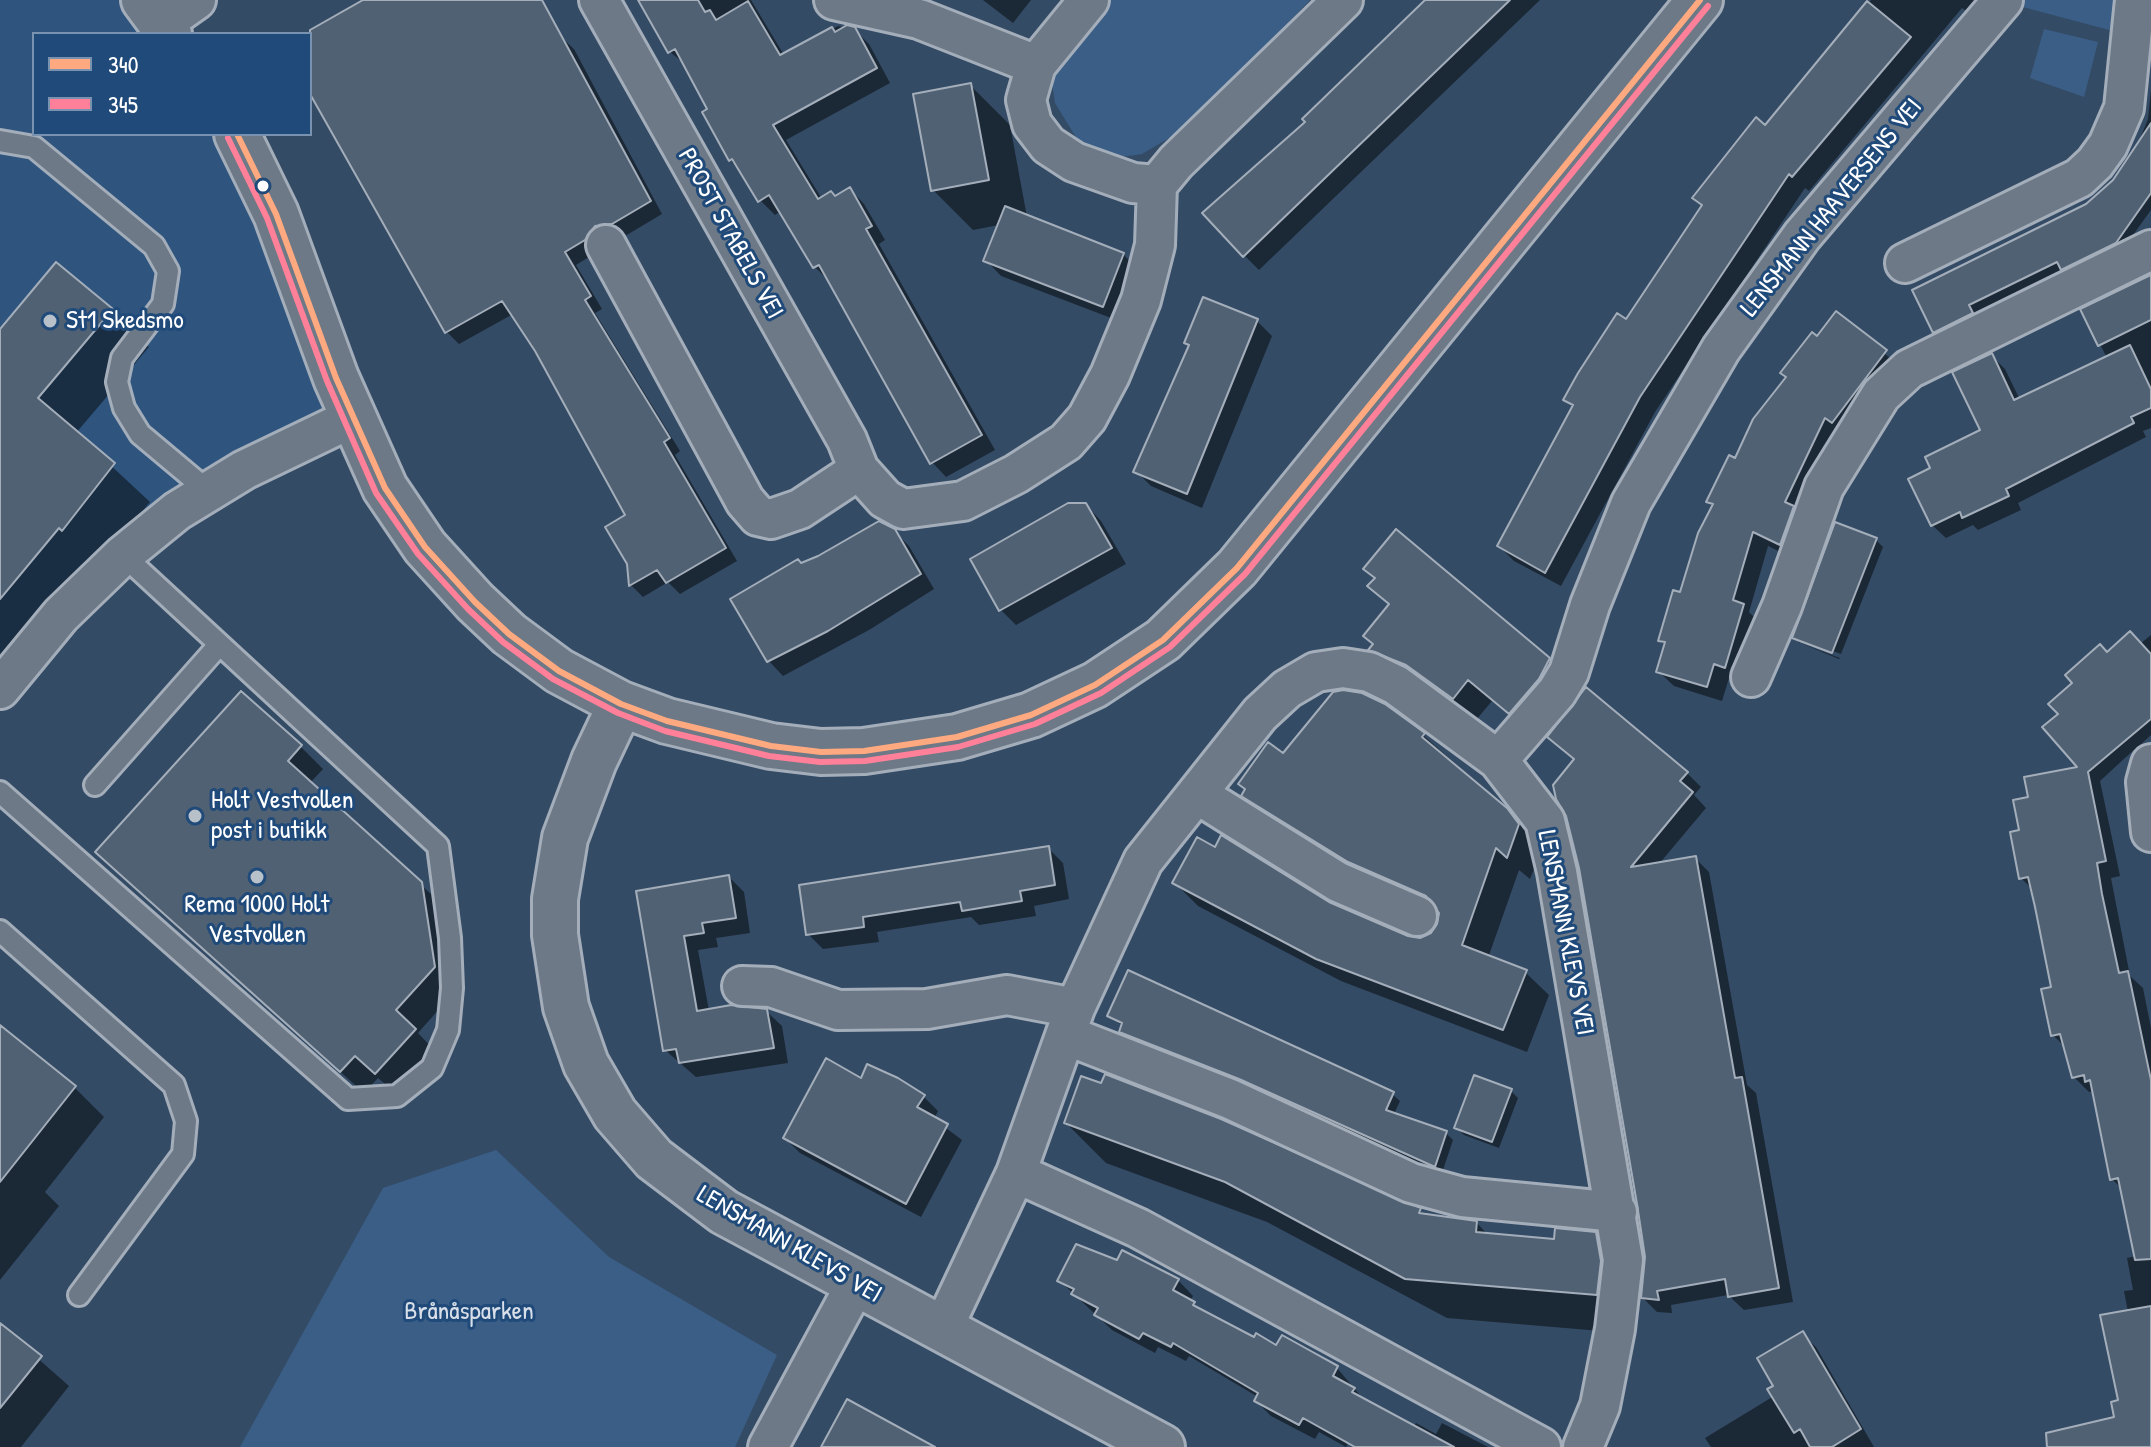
<!DOCTYPE html>
<html>
<head>
<meta charset="utf-8">
<style>
  body { margin:0 }
  #map { position:relative; width:2151px; height:1447px; overflow:hidden; background:#344b65; font-family:"Patrick Hand",sans-serif }
  canvas { display:block }
  .legend { position:absolute; left:32px; top:32px; width:280px; height:104px; box-sizing:border-box; background:#1f4a7a; border:2px solid #7992af; margin:0; padding:10px 14px; list-style:none; font-size:24px; color:#fff }
  .legend li { display:flex; align-items:center; gap:16px; height:40px }
  .legend b { width:40px; border:2px solid #7992af }
</style>
</head>
<body>
<div id="map">
<canvas width="2151" height="1447"></canvas>
<ul class="legend">
<li><b style="height:10px;background:#ffa980"></b>340</li>
<li><b style="height:10px;background:#ff8098"></b>345</li>
</ul>
</div>
<script>
const g = document.querySelector('canvas').getContext('2d');
g.lineJoin = 'round';
function fillPath(path, color) {
  g.fillStyle = color;
  g.fill(path, 'evenodd');
}
function shape(rows) {
  const path = new Path2D();
  for (const r of rows) {
    path.moveTo(r[0], r[1]);
    for (let i = 2; i < r.length; i += 2) path.lineTo(r[i], r[i + 1]);
  }
  return path;
}
function trace(path, color, width, dash) {
  g.strokeStyle = color;
  g.lineWidth = width;
  g.lineCap = dash ? 'butt' : 'round';
  g.setLineDash(dash || []);
  g.stroke(path);
}
function label(font, color, halo, rows, align = 'center') {
  g.font = font + ' "Patrick Hand",sans-serif';
  g.lineWidth = 6;
  g.setLineDash([]);
  g.textBaseline = 'middle';
  g.strokeStyle = halo;
  g.fillStyle = color;
  for (const [text, x, y, turn = 0] of rows) {
    g.save();
    g.translate(x, y);
    g.rotate((+turn || 0) * Math.PI / 180);
    g.textAlign = isNaN(turn) ? turn : align;
    if (halo) g.strokeText(text, 0, 0);
    g.fillText(text, 0, 0);
    g.restore();
  }
}
fillPath(shape([
  [0,0,211,0,185,34,34,34,34,134,214,134,347,391,61,631,0,693]
]), '#2f557f');
fillPath(shape([
  [1110,0,1310,0,1186,128,1142,154,1115,158,1094,153,1077,139,1055,103,1052,83,1058,65],
  [2023,0,2114,0,2113,31,2019,6],
  [2044,29,2098,42,2084,97,2030,78],
  [496,1150,609,1257,777,1355,735,1447,240,1447,383,1188]
]), '#3b5e86');
fillPath(shape([
  [361,0,540,0,561,37,574,49,662,214,625,236,607,238,597,252,576,265,602,309,595,313,680,451,675,455,737,561,680,594,668,582,643,597,631,585,628,516,513,314,459,344,447,332,310,90,310,34,307,34,363,3],
  [650,0,751,0,784,55,838,26,854,29,869,44,890,83,786,140,822,199,836,198,850,189,864,204,885,240,879,244,995,450,946,477,932,462,830,282,815,267,781,211,775,215,760,200,730,159,710,110,686,65,670,52],
  [983,0,1031,0,1013,23],
  [1432,0,1540,0,1259,270,1244,255,1308,122],
  [1871,0,1976,0,1968,12,1962,8,1809,191,1805,188,1655,412,1561,586,1514,561,1499,546,1574,408,1566,399,1627,322,1703,207,1695,198,1765,128],
  [970,85,1010,125,1027,217,1123,254,1138,270,1119,321,1001,276,986,260,999,225,973,230,933,190],
  [2151,90,2151,210,2123,249,2069,276,2063,269,1974,313,1978,321,1942,339,1935,332,2114,181,2135,151,2148,119],
  [2151,277,2151,428,2143,431,2146,437,2018,503,2021,510,1978,530,1973,525,1946,538,1932,525,1932,469,1983,431,1991,355,2005,369,2020,400,2107,358,2083,310],
  [112,310,149,347,76,433,150,502,0,683,0,331],
  [1836,314,1901,367,1795,559,1768,546,1749,612,1758,621,1740,682,1729,678,1722,701,1674,686,1658,671,1666,645,1660,640,1714,506,1709,501],
  [1257,321,1272,336,1202,508,1151,486,1136,471,1191,346],
  [1086,505,1101,521,1126,564,1016,625,1001,610],
  [893,530,909,546,934,589,869,630,783,676,768,660,802,565],
  [1876,540,1883,547,1841,654,1800,639,1800,643,1795,637],
  [1370,586,1549,659,1572,682,1532,734,1492,701,1476,720,1393,671,1371,649,1390,606],
  [1385,655,1416,667,1414,671,1385,659],
  [2151,635,2151,735,2140,745,2151,743,2151,759,2138,746,2100,781,2120,876,2111,878,2130,976,2143,988,2151,1028,2151,1447,2108,1447,2120,1401,2128,1312,2124,1291,2133,1290,2127,1258,2136,1256,2122,1189,2112,1179,2095,1091,2089,1092,2074,1077,2066,1048,2053,1035,2053,989,2032,889,2021,878,2021,831,2030,798,2081,768,2060,714,2107,654,2140,644],
  [1800,643,1840,658,1839,659],
  [1423,735,1506,809,1542,849,1530,879,1519,870,1488,958,1525,972,1549,995,1527,1052,1341,981,1198,906,1175,883,1328,904,1408,938,1421,940,1432,935,1439,925,1440,914,1374,885,1267,819,1244,795,1283,755],
  [300,746,323,769,310,783,444,906,456,990,418,1033,437,1053,398,1095,378,1078,364,1093,120,874],
  [1564,751,1687,773,1701,787,1694,795,1706,808,1659,864,1695,858,1709,872,1747,1085,1756,1093,1793,1302,1744,1310,1728,1295,1671,1305,1672,1313,1657,1312,1643,1298,1647,1257,1576,760],
  [1048,848,1063,863,1069,899,1034,906,1036,916,979,925,971,917,877,932,879,942,823,949,808,934],
  [729,877,744,892,750,933,716,938,718,947,698,950,709,1011,766,1011,782,1026,788,1063,696,1077,665,1050,638,893],
  [1109,1016,1392,1094,1400,1101,1394,1114,1446,1133,1453,1140,1442,1173,1248,1086,1128,1039,1121,1032,1123,1026],
  [0,1028,74,1087,104,1117,45,1192,59,1206,0,1280],
  [862,1081,924,1097,938,1111,934,1119,962,1140,921,1217,800,1153,785,1138],
  [1511,1091,1518,1098,1499,1148,1464,1135,1457,1128],
  [1066,1123,1419,1210,1425,1216,1476,1222,1489,1236,1556,1241,1595,1234,1635,1274,1640,1302,1636,1334,1447,1318,1267,1222,1106,1163],
  [1118,1262,1178,1280,1193,1296,1190,1301,1202,1312,1255,1339,1277,1348,1308,1352,1337,1368,1365,1401,1413,1427,1416,1423,1436,1434,1442,1423,1488,1447,1356,1447,1348,1443,1346,1447,1319,1432,1315,1439,1271,1416,1256,1401,1258,1397,1189,1356,1186,1361,1158,1347,1155,1353,1112,1330,1059,1280],
  [0,1325,69,1386,21,1447,0,1447],
  [1802,1334,1816,1347,1874,1447,1711,1447,1705,1438,1774,1396]
]), '#0007');
const building = shape([
  [363,0,542,0,651,201,612,224,595,226,585,240,565,252,591,296,585,300,670,438,664,442,726,548,666,583,657,570,629,586,627,564,605,527,625,515,535,351,502,301,445,333,310,94,310,30,363,0],
  [638,0,698,0,705,12,710,10,716,20,748,1,780,55,832,27,835,32,847,25,855,27,877,68,773,125,818,199,831,191,835,196,850,187,872,226,866,229,982,435,930,464,819,265,813,268,769,195,758,202,732,159,729,161,702,112,707,109,675,49,668,53,638,0],
  [1425,0,1510,0,1243,257,1202,213,1305,122,1302,119,1425,0],
  [1867,1,1911,37,1792,177,1789,174,1640,397,1545,573,1497,546,1573,405,1563,400,1578,373,1617,313,1626,319,1702,205,1692,198,1756,117,1765,125,1867,1],
  [971,83,989,180,931,191,913,94,971,83],
  [2151,123,2151,193,2116,243,2061,270,2057,262,1969,305,1973,313,1933,333,1912,290,2086,204,2113,180,2151,123],
  [1005,206,1124,253,1103,307,983,261,1005,206],
  [56,262,113,309,38,398,115,463,62,531,59,528,0,599,0,329,56,262],
  [2151,275,2151,320,2098,346,2080,309,2151,275],
  [1203,297,1258,319,1187,494,1133,472,1189,345,1184,343,1203,297],
  [1836,311,1887,350,1832,423,1825,418,1785,502,1794,506,1780,545,1753,532,1733,600,1744,604,1725,668,1714,664,1707,687,1656,672,1665,642,1658,641,1673,590,1680,592,1698,533,1713,504,1706,502,1729,455,1735,458,1753,419,1786,377,1780,373,1812,332,1817,336,1836,311],
  [2130,345,2151,389,2151,408,2131,417,2134,423,2006,489,2009,496,1962,518,1960,512,1931,526,1908,479,1930,468,1925,457,1980,430,1952,372,1992,353,2014,400,2130,345],
  [1068,503,1086,503,1112,548,999,611,970,559,1068,503],
  [879,521,895,529,921,574,828,631,767,662,730,599,798,559,801,563,818,556,879,521],
  [1835,522,1877,538,1832,653,1792,638,1835,522],
  [1396,529,1550,658,1539,679,1509,714,1468,680,1453,699,1406,665,1368,650,1373,644,1363,636,1389,604,1367,586,1375,578,1363,569,1396,529],
  [2130,631,2151,654,2151,719,2088,772,2106,861,2097,863,2102,894,2119,973,2128,971,2151,1080,2151,1259,2135,1260,2118,1178,2110,1180,2090,1080,2085,1082,2084,1075,2072,1078,2060,1034,2051,1036,2041,989,2051,987,2035,907,2028,877,2019,879,2010,832,2019,830,2013,800,2028,797,2024,777,2077,767,2042,727,2058,714,2048,704,2072,683,2065,675,2100,644,2107,652,2130,631],
  [1586,687,1688,772,1680,781,1693,792,1631,867,1696,856,1735,1078,1742,1077,1779,1288,1728,1297,1725,1279,1657,1291,1659,1300,1641,1298,1645,1257,1637,1204,1579,868,1566,816,1556,799,1553,785,1574,759,1547,737,1586,687],
  [1343,690,1362,693,1385,704,1425,733,1422,737,1507,808,1519,824,1507,858,1496,848,1462,945,1527,970,1503,1030,1316,959,1172,883,1197,837,1215,847,1221,835,1329,902,1408,936,1420,938,1431,933,1437,924,1439,913,1426,896,1348,862,1241,796,1245,789,1238,784,1268,742,1283,753,1333,692,1343,690],
  [241,691,302,745,288,761,422,882,435,967,396,1010,416,1029,375,1074,355,1056,340,1072,95,852,241,691],
  [1049,846,1055,885,1020,891,1022,901,962,911,960,902,863,917,864,927,806,935,799,885,1049,846],
  [729,875,736,918,702,923,704,933,684,936,697,1011,731,1005,767,1009,774,1048,679,1063,676,1049,663,1051,636,891,729,875],
  [1128,970,1394,1092,1386,1110,1447,1131,1435,1167,1239,1079,1119,1032,1122,1023,1107,1016,1128,970],
  [0,1025,76,1086,0,1182,0,1025],
  [826,1058,861,1078,867,1064,898,1078,925,1095,917,1107,948,1124,906,1204,783,1138,826,1058],
  [1105,1074,1221,1119,1421,1208,1419,1213,1477,1221,1476,1232,1554,1239,1555,1228,1596,1232,1601,1261,1597,1295,1405,1279,1225,1182,1064,1123,1081,1076,1101,1083,1105,1074],
  [1474,1075,1512,1089,1492,1142,1454,1128,1474,1075],
  [1076,1244,1117,1260,1122,1250,1179,1279,1173,1290,1195,1302,1193,1305,1254,1337,1256,1333,1276,1345,1282,1335,1309,1350,1338,1366,1333,1376,1355,1388,1352,1392,1454,1447,1355,1447,1303,1418,1299,1425,1254,1401,1258,1393,1173,1343,1171,1347,1143,1333,1139,1339,1094,1315,1098,1308,1071,1294,1074,1289,1057,1281,1076,1244],
  [2151,1306,2151,1447,2047,1447,2046,1433,2114,1417,2111,1402,2118,1400,2100,1315,2151,1306],
  [0,1323,42,1356,0,1408,0,1323],
  [1803,1331,1861,1429,1832,1447,1810,1447,1800,1429,1794,1433,1767,1389,1773,1386,1757,1358,1803,1331],
  [847,1399,935,1447,821,1447,847,1399]
]);
fillPath(building, '#506174');
trace(building, '#a4aeba', 2);
const lane = shape([
  [0,141,34,147,154,246,168,271,163,304,122,358,117,382,124,408,140,434,208,491],
  [95,785,219,645],
  [0,792,348,1099,397,1096,432,1068,448,1030,452,988,450,938,438,846,123,555],
  [0,931,174,1085,186,1121,183,1154,79,1295]
]);
const street = shape([
  [599,0,847,440,859,470,885,499,903,509,963,501,1016,474,1066,442,1087,418,1110,375,1141,300,1155,245,1157,185],
  [834,0,919,19,1036,65,1026,100,1032,124,1048,145,1074,162,1133,183,1157,185,1176,162,1343,0],
  [162,24,196,0],
  [1036,65,1089,0],
  [606,245,745,501,758,516,771,519,800,509,859,470],
  [1905,263,2079,178,2095,163,2108,145,2124,108,2135,0],
  [1751,677,1782,606,1824,487,1881,395,1909,369,2151,250],
  [0,689,61,615,123,555,177,511,244,470,352,418],
  [1498,760,1557,692,1569,672,1590,605,1631,503,1721,349,1802,236,2003,0],
  [2151,764,2146,782,2151,832],
  [1197,794,1338,882,1417,916],
  [742,986,771,987,838,1010,927,1009,1007,995,1075,1008],
  [1066,1035,1230,1099,1411,1183,1462,1197,1617,1212],
  [1016,1173,1138,1228,1541,1447],
  [942,1330,1016,1173,1075,1008,1143,861,1260,714,1287,689,1316,672,1343,668,1369,672,1396,685,1498,760,1545,821,1557,872,1623,1260,1615,1329,1600,1406,1583,1447],
  [768,1447,856,1284]
]);
const secondary = shape([
  [144,0,169,34],
  [237,134,276,214,336,378,385,488,425,547,475,602,509,634,559,671,621,704,667,721,771,746,821,752,864,751,957,737,1031,715,1095,685,1163,640,1237,568,1700,0],
  [621,704,594,761,565,838,555,899,555,935,566,1007,586,1064,615,1114,654,1159,724,1212,1162,1447]
]);
trace(lane, '#a4aeba', 26);
trace(street, '#a4aeba', 44);
trace(secondary, '#a4aeba', 50);
trace(lane, '#6d7986', 20);
trace(street, '#6d7986', 38);
trace(secondary, '#6d7986', 44);
trace(shape([
  [237,134,276,214,336,378,385,488,425,547,475,602,509,634,559,671,621,704,667,721,771,746,821,752,864,751,957,737,1031,715,1095,685,1163,640,1237,568,1700,0]
]), '#ffa980', 6);
trace(shape([
  [228,138,267,218,327,381,376,493,418,554,468,609,503,642,553,679,618,713,665,731,769,756,820,762,865,761,958,747,1035,724,1101,693,1170,647,1245,574,1708,6]
]), '#ff8098', 6);
for (const [x, y, r, color] of [
  [263,186,7,"#fff"],
  [50,321,8,"#b8c0c9"],
  [195,816,8,"#b8c0c9"],
  [257,877,8,"#b8c0c9"]
]) {
  const dot = new Path2D();
  dot.arc(x, y, r, 0, 2 * Math.PI);
  g.fillStyle = color;
  g.fill(dot);
  trace(dot, '#1f4a7a', 3);
}
label('26px', '#fff', '#1f4a7a', [
  ["LENSMANN HAAVERSENS VEI",1832,208,-51],
  ["PROST STABELS VEI",730,234,61],
  ["LENSMANN KLEVS VEI",1565,933,79],
  ["LENSMANN KLEVS VEI",789,1245,30]
]);
label('26px', '#fff', '#1f4a7a', [
  ["St1 Skedsmo",66,321],
  ["Holt Vestvollen",211,801],
  ["post i butikk",211,831],
  ["Rema 1000 Holt",257,905,"center"],
  ["Vestvollen",257,935,"center"]
], 'left');
label('26px', '#d8dfe8', '#1f4a7a', [
  ["Brånåsparken",469,1312]
]);
</script>
</body>
</html>
